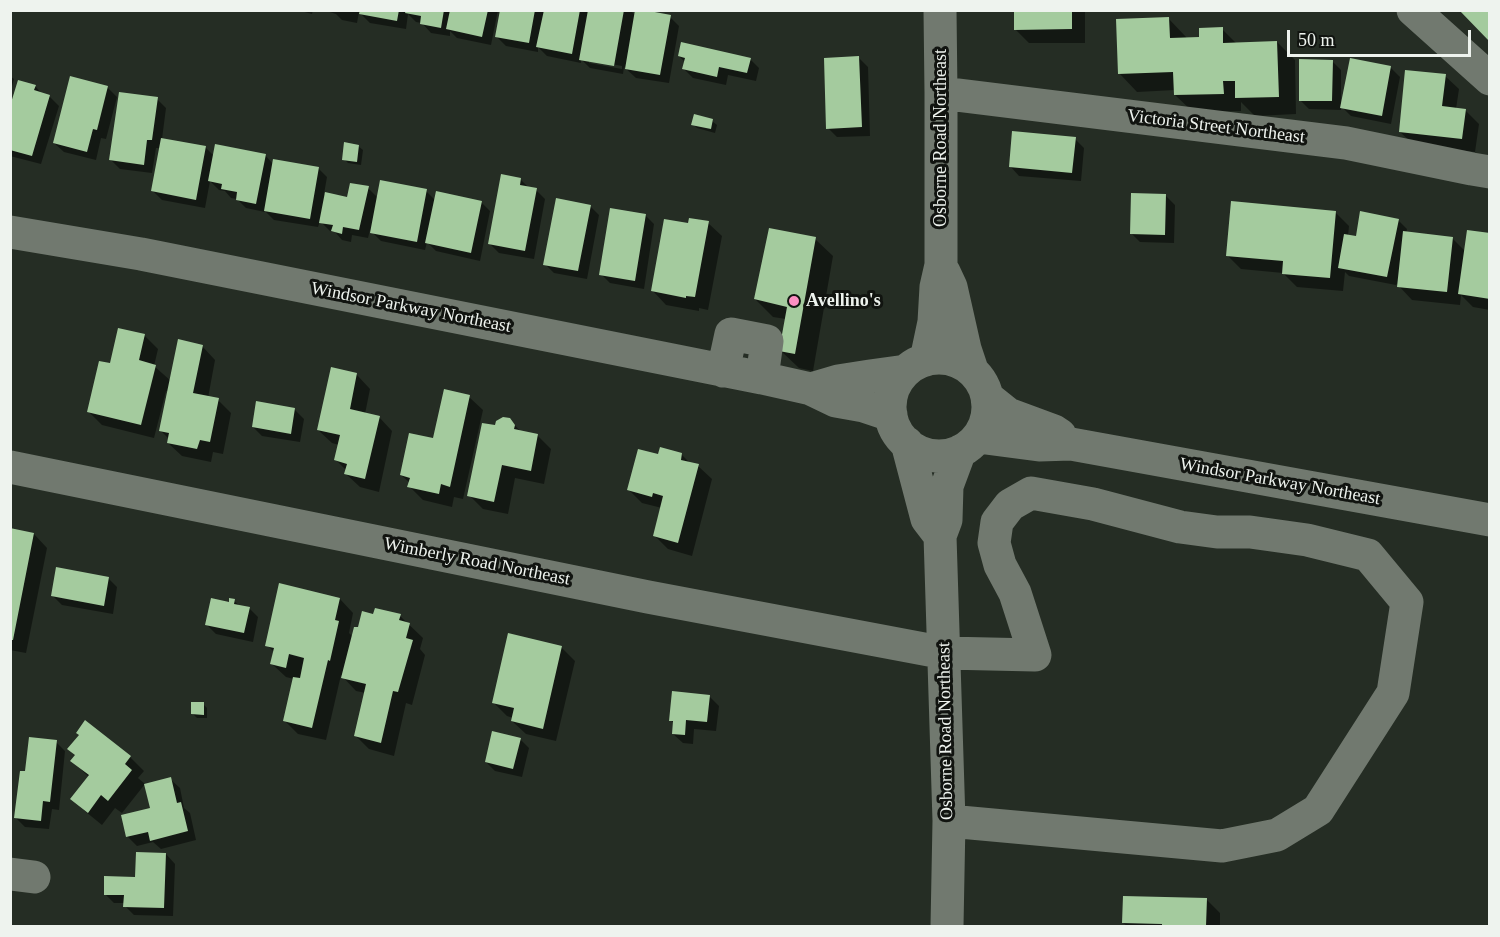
<!DOCTYPE html>
<html>
<head>
<meta charset="utf-8">
<style>
  body { margin:0 }
  #map { position:relative; width:1500px; height:937px; overflow:hidden; background:#252d24; font-family:Georgia,serif }
  canvas { display:block }
  .frame { position:absolute; inset:0; border:12px solid #eef3ee; pointer-events:none }
  .scale { position:absolute; left:1287px; top:30px; width:184px; height:27px; box-sizing:border-box; border:3px solid #eef3ee; border-top:0; padding-left:8px; font-size:18px; line-height:21px; white-space:nowrap; color:#eef3ee; -webkit-text-stroke:4px #111410; paint-order:stroke }
</style>
</head>
<body>
<div id="map">
<canvas width="1500" height="937"></canvas>
<div class="frame"></div>
<div class="scale">50 m</div>
</div>
<script>
const g = document.querySelector('canvas').getContext('2d');
g.lineJoin = 'round';
function fillPath(path, color) {
  g.fillStyle = color;
  g.fill(path, 'evenodd');
}
function shape(rows) {
  const path = new Path2D();
  for (const r of rows) {
    if (r.length === 3) {
      path.moveTo(r[0] + r[2], r[1]);
      path.arc(r[0], r[1], r[2], 0, 2 * Math.PI);
      continue;
    }
    path.moveTo(r[0], r[1]);
    for (let i = 2; i < r.length; i += 2) path.lineTo(r[i], r[i + 1]);
  }
  return path;
}
function trace(path, color, width, dash) {
  g.strokeStyle = color;
  g.lineWidth = width;
  g.lineCap = dash ? 'butt' : 'round';
  g.setLineDash(dash || []);
  g.stroke(path);
}
function label(font, color, halo, rows, align = 'center') {
  g.font = font + ' Georgia,serif';
  g.lineWidth = 6;
  g.setLineDash([]);
  g.textBaseline = 'middle';
  g.strokeStyle = halo;
  g.fillStyle = color;
  for (const [text, x, y, turn = 0] of rows) {
    g.save();
    g.translate(x, y);
    g.rotate((+turn || 0) * Math.PI / 180);
    g.textAlign = isNaN(turn) ? turn : align;
    if (halo) g.strokeText(text, 0, 0);
    g.fillText(text, 0, 0);
    g.restore();
  }
}
fillPath(shape([
  [297,10,313,10,312,14],
  [323,10,498,10,491,45,457,38,450,31,450,36,431,33,422,23,416,22,408,14,406,29,370,23,359,12,357,23,342,20,336,14],
  [502,10,630,10,636,16,670,17,679,26,669,83,636,78,624,67,623,74,590,68,581,59,581,63,547,56,538,47,538,52,506,46,497,37],
  [589,60,622,66,622,69,589,63],
  [1015,10,1085,10,1085,43,1029,43,1015,29],
  [1169,19,1186,37,1187,39,1201,38,1222,29,1237,44,1277,42,1295,60,1296,114,1255,116,1241,102,1241,111,1193,112,1175,95,1175,90,1137,92,1120,74],
  [679,56,750,59,759,68,756,81,728,75,726,85,693,78,684,69,685,62],
  [859,58,868,67,870,136,837,137,828,128],
  [1332,61,1341,70,1341,104,1391,68,1400,77,1391,124,1351,116,1341,106,1341,110,1309,109,1300,100],
  [10,76,14,79,10,93],
  [1445,76,1459,89,1456,109,1465,110,1479,124,1475,152,1414,145,1400,132],
  [35,86,43,95,50,97,59,106,41,164,10,156,10,111],
  [108,88,117,97,106,139,101,138,96,160,64,152,54,143],
  [157,99,166,108,162,139,206,148,214,156,265,155,273,164,318,168,327,177,324,194,348,199,368,188,378,198,426,191,436,201,481,202,490,211,480,261,436,251,427,242,425,250,381,241,370,230,368,238,352,235,351,242,342,240,335,232,330,231,320,221,318,227,274,220,265,211,265,212,246,208,237,199,231,198,225,191,219,190,210,181,205,208,162,200,153,191,161,148,156,148,152,173,120,169,111,160],
  [712,121,717,125,715,133,697,128,693,124],
  [1075,139,1084,148,1081,181,1019,176,1010,166],
  [358,146,363,150,361,165,348,163,344,159],
  [502,176,521,180,529,188,536,190,545,199,534,259,499,253,490,244],
  [1166,196,1175,205,1174,243,1140,242,1131,233],
  [590,206,599,215,587,279,554,273,545,264],
  [1335,212,1349,226,1348,236,1357,238,1398,220,1407,229,1406,233,1452,238,1466,252,1490,235,1490,310,1473,307,1461,295,1460,305,1412,300,1397,284,1396,285,1349,276,1345,272,1343,291,1297,287,1283,273,1241,269,1228,256],
  [645,215,654,224,644,289,610,283,601,274],
  [708,223,722,236,708,310,699,308,699,311,666,305,653,291,689,225],
  [815,239,833,256,813,371,799,368,781,351,786,319,773,317,755,299],
  [145,336,158,349,154,366,171,381,202,346,215,360,208,398,218,400,231,413,223,454,213,452,211,462,182,456,168,443,169,439,161,431,169,392,166,391,154,438,102,425,88,411,111,365],
  [332,369,357,375,370,389,365,414,379,417,392,431,379,492,360,487,346,474,347,471,336,460,339,445,332,443,318,430],
  [469,397,483,410,463,499,454,497,452,507,423,500,409,486,410,483,401,475,434,440],
  [257,403,295,410,304,419,300,442,262,436,253,427],
  [509,419,522,433,538,436,551,449,544,484,515,478,508,514,483,509,469,495,496,427],
  [681,454,691,464,698,466,712,479,692,556,668,549,655,536,662,508,642,503,629,490,659,456],
  [10,530,34,534,47,548,26,653,10,650],
  [108,578,117,587,113,614,62,605,53,596],
  [340,599,353,613,349,633,353,637,359,629,375,616,400,616,423,638,420,649,425,655,412,705,406,703,394,756,369,749,356,736,366,693,356,691,341,675,326,740,298,734,284,720,294,679,286,677,272,664,275,653,267,645],
  [234,601,240,606,249,608,258,617,253,642,216,634,207,625],
  [561,647,575,661,556,741,526,734,512,721,513,718,507,716,494,703],
  [710,697,719,706,716,731,694,729,693,744,683,743,673,734,674,724,671,720],
  [203,704,207,708,207,718,197,718,193,714],
  [520,739,529,748,522,777,495,771,486,762],
  [56,742,65,751,59,810,52,809,49,829,25,827,16,818,26,773],
  [77,756,130,757,144,771,138,778,145,784,122,813,115,808,102,825,86,812,72,799,89,777,72,761],
  [170,779,180,788,184,808,190,813,196,840,161,849,153,842,137,846,128,837,123,817,152,809],
  [166,854,175,864,173,916,134,915,125,906,125,903,114,903,105,894,137,879],
  [1207,900,1220,913,1220,926,1127,926,1123,923]
]), '#0007');
fillPath(shape([
  [360,10,399,10,397,21,359,14],
  [406,10,444,10,441,28,420,24,421,16,405,13],
  [450,10,488,10,482,37,446,29],
  [500,10,535,10,529,43,495,37],
  [544,10,580,10,572,54,536,47],
  [588,10,624,10,614,66,579,60],
  [635,10,644,10,671,15,660,75,625,69],
  [1014,10,1072,10,1072,29,1014,30],
  [1459,10,1490,10,1490,42],
  [1169,17,1170,38,1199,37,1199,28,1223,27,1223,43,1277,41,1279,97,1235,98,1235,81,1223,81,1224,94,1174,95,1173,72,1118,74,1116,19],
  [681,42,751,58,747,73,719,67,717,77,682,69,685,58,678,56],
  [859,56,862,127,826,129,824,58],
  [1350,58,1391,66,1382,116,1340,108],
  [1299,59,1333,60,1332,101,1299,101],
  [1405,70,1446,74,1442,106,1466,109,1462,139,1399,132],
  [70,76,108,86,97,130,93,129,87,152,53,143],
  [18,80,36,85,34,90,50,95,32,156,10,150,10,106],
  [119,92,158,97,152,140,147,140,144,165,109,160],
  [694,114,713,119,711,129,691,125],
  [1012,131,1076,137,1072,173,1009,167],
  [161,138,206,146,196,200,151,191],
  [344,142,359,145,357,162,342,160],
  [215,144,266,154,256,204,236,200,237,192,221,189,222,184,208,181],
  [273,159,319,167,310,219,264,211],
  [501,174,521,178,520,185,537,188,525,251,488,244],
  [380,180,427,189,417,242,370,233],
  [350,183,369,186,359,230,343,227,342,234,331,231,333,225,319,223,325,192,347,197],
  [436,191,482,201,471,253,425,243],
  [1131,193,1166,194,1165,235,1130,234],
  [556,198,591,205,578,271,543,265],
  [1231,201,1336,211,1330,278,1282,274,1283,261,1226,256],
  [610,208,646,214,635,281,599,275],
  [1360,211,1399,219,1387,277,1338,268,1344,234,1356,236],
  [689,218,709,221,695,297,686,296,686,298,651,291,664,219,688,223],
  [769,228,816,237,795,354,779,351,787,307,754,299],
  [1467,230,1490,233,1490,299,1458,294],
  [1403,231,1453,237,1447,292,1397,287],
  [118,328,145,334,139,360,156,365,141,425,87,412,99,361,110,363],
  [178,339,203,345,193,393,219,398,210,442,200,440,197,449,167,443,169,433,159,431],
  [331,367,357,373,350,409,380,416,365,479,344,474,347,464,334,460,340,435,317,430],
  [444,389,470,395,450,487,441,484,439,494,407,487,410,478,400,475,409,433,433,438],
  [256,401,295,408,291,434,252,427],
  [503,417,510,418,515,425,514,429,538,434,531,471,502,465,494,502,467,496,482,423,495,425,496,421],
  [660,447,682,453,681,460,699,464,678,543,653,536,663,496,653,493,652,497,627,490,638,449,658,454],
  [10,528,34,533,13,640,10,640],
  [56,567,109,577,104,606,51,596],
  [279,583,340,598,335,620,339,621,330,661,328,660,312,728,283,721,293,677,300,678,304,658,289,654,286,668,270,664,274,648,265,646],
  [211,598,229,602,229,598,235,599,234,604,250,607,244,633,205,625],
  [375,608,401,614,399,620,410,623,406,638,413,640,398,692,393,691,381,743,354,736,366,684,341,678,354,627,358,627,362,611,373,614],
  [508,633,562,646,543,729,511,721,514,708,492,703],
  [672,691,710,695,707,722,686,720,685,735,672,734,673,721,669,721],
  [191,702,204,702,204,715,191,714],
  [85,720,131,756,125,764,132,770,108,801,101,795,88,813,70,799,89,775,70,761,75,755,67,749,79,735,76,733],
  [492,731,521,738,513,769,485,762],
  [29,737,57,740,50,802,43,801,41,821,14,818,20,771,25,771],
  [171,777,177,803,181,802,188,831,150,841,148,832,126,837,121,815,150,808,144,784],
  [136,852,166,853,164,908,123,907,124,895,104,895,104,876,135,877],
  [1123,896,1207,898,1206,926,1162,926,1162,924,1122,923]
]), '#a4cb9e');
trace(shape([
  [1413,10,1490,79],
  [941,93,1346,143,1472,169,1490,172],
  [10,232,141,254,762,378,811,389,836,401,864,406,891,415],
  [944,272,951,287,965,349,972,370],
  [939,407,49],
  [926,360,934,322,936,287,941,265,941,93,940,10],
  [723,371,731,334,767,341,762,378],
  [811,389,838,381,870,376,906,371],
  [988,398,1008,414,1054,431,1060,435],
  [978,437,1039,445,1071,444,1490,520],
  [907,443,927,519,940,536],
  [10,467,648,597,945,653,1035,655,1015,593,1000,565,994,543,997,522,1010,505,1031,493,1093,504,1180,527,1217,532,1250,532,1307,540,1368,555,1407,602,1393,693,1318,810,1277,835,1222,846,949,821],
  [10,874,34,877],
  [947,926,949,821,940,536,946,520,947,486,960,451]
]), '#71796f', 33);
for (const [x, y, r, color] of [
  [794,301,6,"#fc8fc2"]
]) {
  const dot = new Path2D();
  dot.arc(x, y, r, 0, 2 * Math.PI);
  g.fillStyle = color;
  g.fill(dot);
  trace(dot, '#111410', 2);
}
label('18px', '#eef3ee', '#111410', [
  ["Victoria Street Northeast",1216,127,7],
  ["Osborne Road Northeast",941,138,-90],
  ["Windsor Parkway Northeast",411,308,11],
  ["Windsor Parkway Northeast",1280,482,10],
  ["Wimberly Road Northeast",477,562,11],
  ["Osborne Road Northeast",946,731,-91]
]);
label('bold 18px', '#eef3ee', '#111410', [
  ["Avellino's",806,301]
], 'left');
</script>
</body>
</html>
